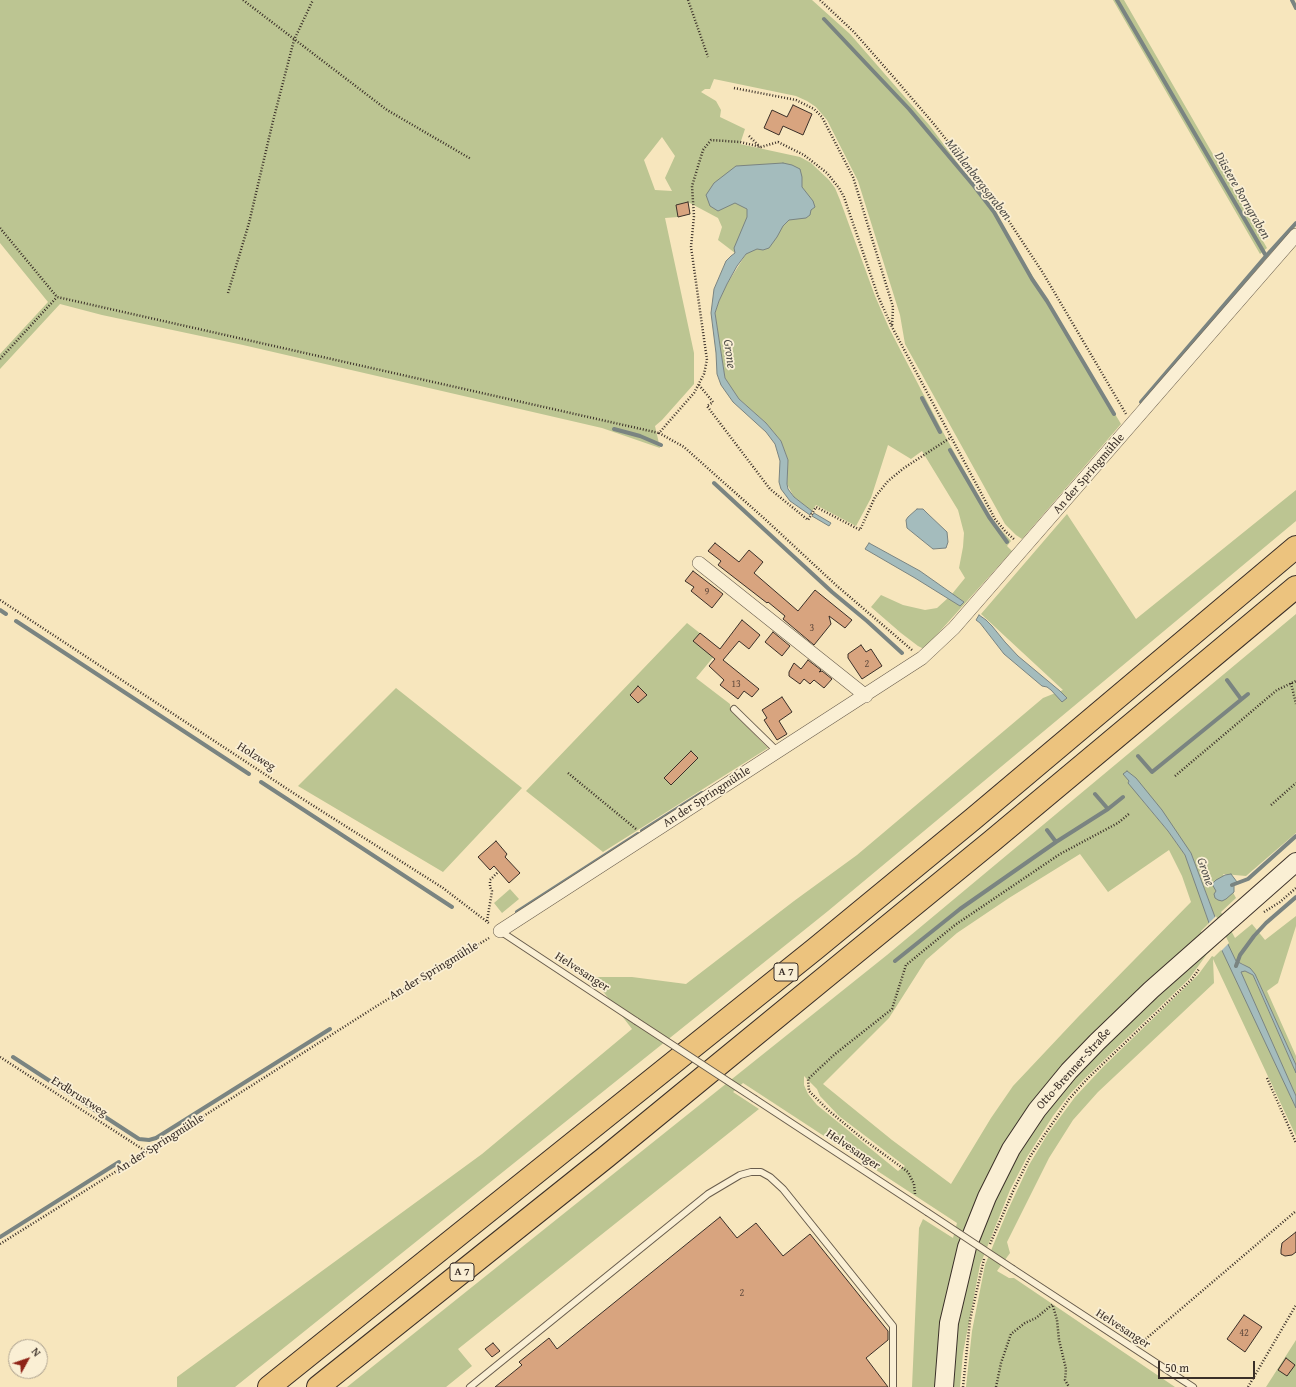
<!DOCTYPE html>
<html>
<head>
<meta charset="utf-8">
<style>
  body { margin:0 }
  #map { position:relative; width:1296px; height:1387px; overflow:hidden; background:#f7e6bd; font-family:"Gentium Book Plus",serif }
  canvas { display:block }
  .north { position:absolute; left:8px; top:1339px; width:40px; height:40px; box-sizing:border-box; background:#faefd4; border:1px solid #ada28f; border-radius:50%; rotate:50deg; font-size:11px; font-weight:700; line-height:16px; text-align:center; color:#3a2f28 }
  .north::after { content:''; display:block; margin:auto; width:14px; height:18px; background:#8f2418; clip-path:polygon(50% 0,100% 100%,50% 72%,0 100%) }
  .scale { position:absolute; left:1158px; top:1361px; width:97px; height:18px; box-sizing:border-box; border:2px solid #3a2f28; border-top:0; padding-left:5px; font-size:12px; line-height:14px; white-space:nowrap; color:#3a2f28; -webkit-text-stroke:3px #faefd4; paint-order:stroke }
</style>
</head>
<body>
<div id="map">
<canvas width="1296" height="1387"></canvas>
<div class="north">N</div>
<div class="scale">50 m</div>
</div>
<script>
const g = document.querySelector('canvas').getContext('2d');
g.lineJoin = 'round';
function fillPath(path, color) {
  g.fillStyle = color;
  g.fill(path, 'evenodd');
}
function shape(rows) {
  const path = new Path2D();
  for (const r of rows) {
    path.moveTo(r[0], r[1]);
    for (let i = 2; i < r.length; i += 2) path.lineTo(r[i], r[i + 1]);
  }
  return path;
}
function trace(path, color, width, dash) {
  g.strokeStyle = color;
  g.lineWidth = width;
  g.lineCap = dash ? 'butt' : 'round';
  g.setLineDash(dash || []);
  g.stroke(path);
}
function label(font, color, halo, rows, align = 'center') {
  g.font = font + ' "Gentium Book Plus",serif';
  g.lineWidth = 3.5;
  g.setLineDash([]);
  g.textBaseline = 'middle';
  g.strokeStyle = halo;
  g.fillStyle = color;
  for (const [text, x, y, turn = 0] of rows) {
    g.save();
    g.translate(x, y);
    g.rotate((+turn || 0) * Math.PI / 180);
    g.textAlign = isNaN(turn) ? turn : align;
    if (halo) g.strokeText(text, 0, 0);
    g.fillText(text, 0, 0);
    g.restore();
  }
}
fillPath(shape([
  [0,0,812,0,850,34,930,126,994,212,1121,424,1022,539,1016,535,1005,524,905,344,900,315,858,181,827,120,816,107,807,101,796,96,714,79,710,89,705,89,701,92,716,101,721,110,720,117,745,129,740,144,800,157,811,163,829,180,835,188,840,200,875,296,889,328,944,434,992,520,1011,541,1007,546,1012,551,924,649,918,646,901,633,871,607,881,595,903,605,925,610,937,608,948,598,960,606,964,602,952,594,965,578,959,568,963,547,964,533,958,510,922,451,911,459,888,445,871,498,856,526,816,505,812,511,794,497,787,484,788,460,781,441,766,423,739,399,725,378,715,313,719,301,727,284,746,254,735,253,718,240,722,227,718,218,688,202,676,205,678,217,665,218,694,353,694,384,662,420,655,426,660,448,602,428,243,345,102,315,60,304,0,369,0,354,48,302,0,243],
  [662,137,675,156,665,178,672,191,655,190,644,160],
  [1113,0,1124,0,1267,248,1260,254],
  [1296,490,1296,521,828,911,235,1387,177,1387,177,1377,482,1154,632,1029,592,977,632,977,686,984,794,901,857,855,1043,698,1063,690,981,614,1067,514,1136,619],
  [1296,614,1296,833,1246,876,1223,874,1236,898,1221,912,1235,938,1252,924,1265,940,1296,916,1296,926,1278,983,1267,991,1296,1056,1296,1065,1255,974,1243,964,1236,962,1215,917,1191,853,1138,795,1168,831,1185,855,1205,908,1206,915,1296,1108,1296,1136,1213,959,1214,983,1098,1092,1073,1120,1049,1158,1007,1242,1010,1253,997,1271,1009,1278,1014,1278,1175,1387,966,1387,972,1331,985,1265,1007,1212,1029,1165,1047,1135,1075,1097,1103,1067,1198,975,1212,956,1214,957,1221,950,1208,924,1201,931,1202,935,994,1166,936,1387,912,1387,919,1228,923,1219,953,1238,957,1223,743,1083,733,1092,759,1109,458,1349,472,1366,446,1387,347,1387,887,955],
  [1169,850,1182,876,1191,902,1078,1017,1013,1086,991,1118,951,1184,892,1140,823,1084,889,1018,926,960,957,933,1009,898,1080,854,1108,892],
  [804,1076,817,1089,820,1096,839,1116,905,1166,898,1171,817,1105,808,1094,804,1085],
  [687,623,720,649,696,678,730,704,731,711,768,748,603,852,526,791],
  [396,688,522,788,443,872,298,786],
  [510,889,519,899,502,913,494,903],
  [1217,943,1217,945,1207,954,1189,979,1084,1079,1069,1095,1053,1116,1027,1157,1010,1190,980,1265,963,1353,960,1387,951,1387,957,1326,973,1256,984,1224,1004,1179,1018,1155,1040,1121,1064,1090,1087,1064,1124,1027],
  [1240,971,1245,971,1253,975,1262,996,1296,1073,1296,1096],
  [1296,1340,1296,1387,1266,1387]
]), '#bcc592');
const water = shape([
  [783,163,792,165,800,169,802,177,802,187,813,201,815,207,811,210,810,215,806,218,789,220,783,226,777,237,769,248,763,250,757,249,746,254,737,266,727,284,719,301,715,313,725,378,739,399,766,423,781,441,788,460,787,484,788,489,794,497,812,511,810,515,790,501,781,489,779,482,780,461,775,444,766,432,733,402,721,385,717,374,716,353,711,313,714,289,726,261,731,256,735,253,734,248,747,217,747,209,735,203,718,211,710,206,706,195,714,183,736,166,783,163],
  [917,509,923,509,927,513,947,532,948,542,946,548,933,549,907,528,906,520,908,517,917,509],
  [814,513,831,523,829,526,812,516,814,513],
  [869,543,920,571,964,602,960,606,915,578,865,549,869,543],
  [979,615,986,620,992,626,1005,642,1018,656,1060,691,1067,698,1062,702,1051,690,1047,687,1042,686,1004,654,980,623,976,620,979,615],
  [1127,771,1136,778,1162,810,1191,853,1215,917,1236,961,1250,968,1255,974,1296,1065,1296,1073,1253,975,1245,971,1241,972,1296,1096,1296,1108,1209,923,1185,855,1168,831,1128,783,1129,781,1123,774,1127,771],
  [1231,874,1237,882,1234,886,1234,892,1226,899,1222,901,1218,900,1215,898,1214,894,1216,891,1212,884,1216,880,1225,875,1231,874]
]);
fillPath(water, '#a4bcbd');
trace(water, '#7a8481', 1);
fillPath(shape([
  [1216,916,1229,943,1221,951,1208,924]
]), '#f7e6bd');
trace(shape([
  [1117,0,1266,256,1141,402],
  [1292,0,1296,8],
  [824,19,909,109,974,186,994,212,1032,279,1047,301,1114,414],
  [1266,256,1296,223],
  [922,398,940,432],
  [614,429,640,436,661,445],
  [950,450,989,517,1007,542],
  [714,483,832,592,867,621,902,653],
  [0,610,6,614],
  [16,621,249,774],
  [1227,680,1241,699],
  [1138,756,1152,772,1248,694],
  [261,782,452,907],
  [1095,794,1108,809,1123,797],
  [1047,830,1056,842],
  [642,831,702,793],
  [1232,885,1248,879,1296,836],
  [517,912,638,834],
  [895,961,960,909,1056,842,1108,809],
  [1236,966,1240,955,1254,936,1266,923,1296,897],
  [13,1057,139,1139,149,1140,156,1138,330,1029],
  [0,1237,119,1162]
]), '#7a8481', 4);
const building = shape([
  [793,105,812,114,803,135,783,126,779,135,764,128,772,110,787,117,793,105],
  [688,202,690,214,678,217,676,205,688,202],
  [715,543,739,562,749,550,763,562,754,573,798,611,815,590,852,620,845,628,829,616,831,624,814,645,783,619,785,616,768,602,767,603,718,565,721,561,708,551,715,543],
  [693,571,723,594,712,608,691,591,694,587,685,581,693,571],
  [742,620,760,635,749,649,739,641,723,660,759,689,752,697,744,691,738,699,720,685,724,680,709,666,715,659,693,641,700,633,720,649,742,620],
  [773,632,790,646,782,656,765,642,773,632],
  [861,645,866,652,871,649,882,666,862,679,848,658,848,654,861,645],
  [808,660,821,670,819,672,822,671,832,679,824,688,814,680,810,684,804,679,800,684,789,676,789,672,794,663,801,669,808,660],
  [638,686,647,695,638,703,630,695,638,686],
  [782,697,792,712,779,721,787,734,777,740,764,720,767,718,762,710,782,697],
  [691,751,698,758,671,785,664,778,691,751],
  [496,841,507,854,505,857,520,873,509,883,494,866,490,870,478,857,496,841],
  [720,1217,737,1238,756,1223,783,1256,810,1234,888,1331,888,1340,866,1358,888,1387,495,1387,522,1365,519,1362,549,1338,557,1349,720,1217],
  [1296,1232,1296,1252,1292,1255,1285,1256,1281,1254,1281,1250,1282,1243,1296,1232],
  [1244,1315,1262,1327,1245,1352,1227,1339,1244,1315],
  [493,1343,500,1351,492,1357,485,1349,493,1343],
  [1286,1358,1295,1365,1287,1376,1278,1370,1286,1358]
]);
fillPath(building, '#d8a47f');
trace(building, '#3a2f28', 1);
const lane = shape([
  [734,709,778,752],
  [500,931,636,1021],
  [755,1099,927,1212],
  [1013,1269,1193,1387],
  [470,1387,708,1194,740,1175,751,1172,761,1172,770,1177,783,1189,893,1326,893,1387]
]);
const street = shape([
  [699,563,866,696],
  [500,931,922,658,954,628,1296,235]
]);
const secondary = shape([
  [944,1387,949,1323,967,1247,987,1197,1011,1149,1037,1110,1069,1071,1097,1042,1151,990,1296,862]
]);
const highway = shape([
  [269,1387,815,949,973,819,1296,547],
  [318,1387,606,1157,833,971,992,841,1296,587]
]);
trace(lane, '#695d4d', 8);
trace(street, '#695d4d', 14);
trace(secondary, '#3a2f28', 20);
trace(highway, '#3a2f28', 24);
trace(shape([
  [243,0,387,110,471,159],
  [688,0,708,57],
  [820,0,854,32,897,81,933,123,999,206,1043,273,1126,414],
  [734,88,796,100,814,109,822,117,853,177,858,193,893,307,892,327],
  [749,136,760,147],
  [0,228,57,297,659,433],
  [228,293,249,223,273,121,294,40,313,0],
  [0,359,57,297],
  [699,385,713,402,707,406,770,489,808,520,816,507,860,530,875,497,888,481,904,468,950,438],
  [0,600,298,796,443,888,490,924],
  [912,650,837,586,767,521,684,447,659,433,694,393,704,374,707,360,691,247,694,216,692,186,703,150,711,140,740,142,761,147,778,142,804,155,827,173,839,188,844,197,878,296,892,327,995,519,1005,531,1015,540],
  [1291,683,1296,704],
  [568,773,636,829],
  [1175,776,1277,690,1296,681],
  [1271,805,1296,783],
  [1264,912,1280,902,1296,888],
  [487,921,492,891,490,887,490,880,498,872],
  [0,1057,147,1152],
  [1267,1078,1296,1143],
  [915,1194,914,1184,908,1172,863,1139,828,1110,809,1091,808,1079,835,1054,892,1009,906,965,955,925,1060,854,1118,823,1130,813],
  [0,1244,147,1152,380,1004,489,938],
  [990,1244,1014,1189,1031,1155,1069,1099,1088,1078,1192,979,1199,969],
  [1053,1306,1057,1320,1059,1340,1066,1369,1065,1380,1069,1387],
  [1141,1343,1296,1211],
  [963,1387,970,1320,984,1259],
  [996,1387,1001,1363,1011,1334,1025,1323,1036,1318,1053,1304],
  [1248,1387,1296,1305]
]), '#3a2f28', 2.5, [1, 2]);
trace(lane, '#faefd4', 6);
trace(street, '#faefd4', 13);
trace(secondary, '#faefd4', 18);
trace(highway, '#ecc37e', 22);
const laneBridge = shape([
  [636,1021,755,1099],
  [927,1212,1013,1269]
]);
trace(laneBridge, '#695d4d', 8, []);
trace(laneBridge, '#faefd4', 6);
label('10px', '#624c3e', null, [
  ["9",707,592],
  ["3",812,628],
  ["2",867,664],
  ["13",736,684],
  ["2",742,1293],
  ["42",1244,1333]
]);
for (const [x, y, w] of [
  [786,972,24],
  [462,1272,24]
]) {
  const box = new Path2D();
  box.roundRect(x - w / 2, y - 9, w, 18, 3);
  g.fillStyle = '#faefd4';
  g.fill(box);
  trace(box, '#3a2f28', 1);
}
label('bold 11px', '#3a2f28', null, [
  ["A 7",786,972],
  ["A 7",462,1272]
]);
label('12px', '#3a2f28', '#faefd4', [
  ["An der Springmühle",1089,474,-49],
  ["Holzweg",256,757,33],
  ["An der Springmühle",707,797,-33],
  ["An der Springmühle",434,971,-31],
  ["Helvesanger",582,972,33],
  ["Otto-Brenner-Straße",1074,1069,-48],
  ["Erdbrustweg",79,1097,33],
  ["An der Springmühle",160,1144,-32],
  ["Helvesanger",853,1150,34],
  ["Helvesanger",1123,1329,33]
]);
label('italic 13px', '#54524d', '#faefd4', [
  ["Mühlenbergsgraben",978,180,52],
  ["Düstere Borngraben",1242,196,60],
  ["Grone",729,354,82],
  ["Grone",1205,872,70]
]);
</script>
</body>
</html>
